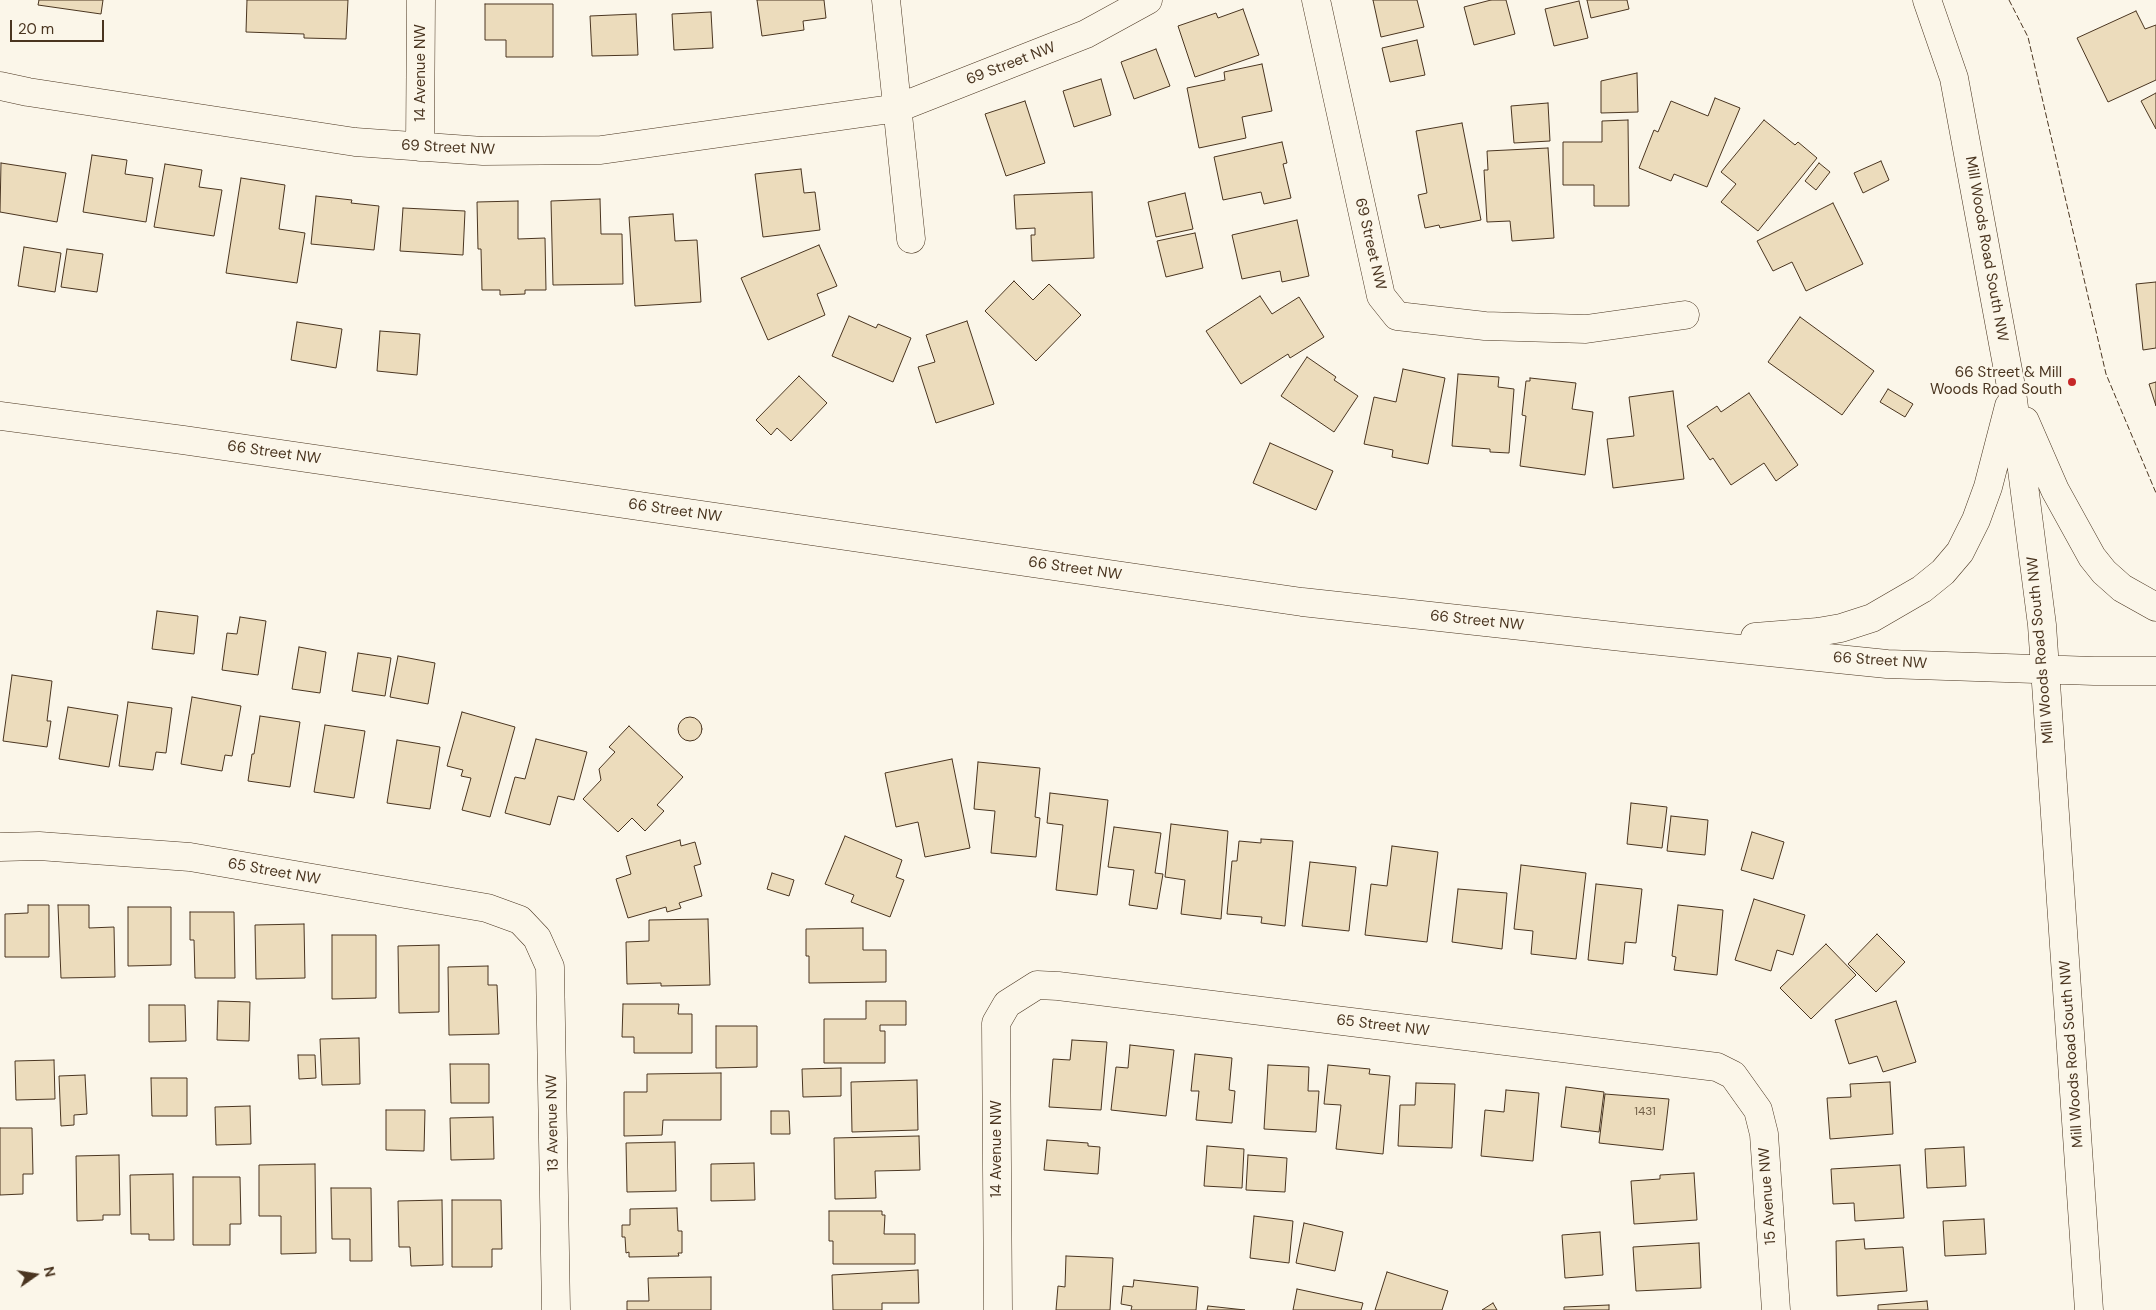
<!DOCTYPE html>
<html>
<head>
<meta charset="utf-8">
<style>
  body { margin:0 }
  #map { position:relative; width:2156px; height:1310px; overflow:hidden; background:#fbf6e9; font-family:"DM Sans",sans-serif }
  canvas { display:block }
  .north { position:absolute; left:10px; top:1250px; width:50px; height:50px; -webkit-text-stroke:4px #fbf6e9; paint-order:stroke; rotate:77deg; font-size:14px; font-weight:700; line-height:20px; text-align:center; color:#4a3520 }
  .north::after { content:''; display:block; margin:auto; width:18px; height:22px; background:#4a3520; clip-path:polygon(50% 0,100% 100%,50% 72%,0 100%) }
  .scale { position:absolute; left:10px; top:20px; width:94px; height:22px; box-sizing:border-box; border:2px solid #4a3520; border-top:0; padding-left:6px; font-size:15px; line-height:18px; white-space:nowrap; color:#4a3520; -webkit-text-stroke:4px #fbf6e9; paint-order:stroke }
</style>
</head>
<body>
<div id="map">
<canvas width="2156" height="1310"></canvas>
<div class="north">N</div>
<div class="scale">20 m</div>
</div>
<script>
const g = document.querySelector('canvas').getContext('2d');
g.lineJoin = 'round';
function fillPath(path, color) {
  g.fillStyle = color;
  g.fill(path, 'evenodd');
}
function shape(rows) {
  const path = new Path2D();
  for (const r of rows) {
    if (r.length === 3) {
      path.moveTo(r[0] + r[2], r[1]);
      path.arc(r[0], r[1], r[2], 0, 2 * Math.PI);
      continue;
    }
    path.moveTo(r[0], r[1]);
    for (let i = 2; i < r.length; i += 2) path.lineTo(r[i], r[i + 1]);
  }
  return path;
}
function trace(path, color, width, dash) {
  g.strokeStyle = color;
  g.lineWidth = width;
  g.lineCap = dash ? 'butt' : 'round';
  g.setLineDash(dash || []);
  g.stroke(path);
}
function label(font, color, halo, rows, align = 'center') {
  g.font = font + ' "DM Sans",sans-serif';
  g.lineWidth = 4;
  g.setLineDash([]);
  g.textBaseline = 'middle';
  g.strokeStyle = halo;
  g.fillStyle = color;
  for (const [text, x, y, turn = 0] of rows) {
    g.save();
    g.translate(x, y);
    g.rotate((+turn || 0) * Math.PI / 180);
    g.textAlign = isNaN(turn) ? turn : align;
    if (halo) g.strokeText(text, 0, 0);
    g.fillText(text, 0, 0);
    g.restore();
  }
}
const building = shape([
  [39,0,103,0,101,14,38,5,39,0],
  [247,0,348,0,346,39,304,38,304,34,246,32,247,0],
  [757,0,824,0,826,18,803,21,804,30,762,36,757,0],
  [1373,0,1417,0,1424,27,1381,37,1373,0],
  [1491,0,1506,0,1515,34,1474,45,1464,7,1491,0],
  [1587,0,1627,0,1629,9,1591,18,1587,0],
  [1579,1,1588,38,1554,46,1545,9,1579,1],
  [485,4,553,4,553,57,506,57,506,40,485,40,485,4],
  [1243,9,1259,55,1195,77,1178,26,1216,13,1218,18,1243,9],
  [2136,11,2145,29,2156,25,2156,80,2108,102,2077,38,2136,11],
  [711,12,713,48,674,50,672,14,711,12],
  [636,14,638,55,592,56,590,16,636,14],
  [1417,40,1425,75,1390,82,1382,48,1417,40],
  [1156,49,1170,86,1134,99,1121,62,1156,49],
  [1262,64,1272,111,1242,117,1246,138,1199,148,1187,88,1225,80,1224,72,1262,64],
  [1637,73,1638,112,1601,113,1601,81,1637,73],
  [1101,79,1111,115,1074,127,1063,91,1101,79],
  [2156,93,2156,129,2141,101,2156,93],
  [1715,98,1740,108,1707,187,1674,174,1671,181,1639,168,1654,130,1658,132,1671,101,1708,116,1715,98],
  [1025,101,1045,163,1006,176,985,114,1025,101],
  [1548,103,1550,141,1514,143,1511,106,1548,103],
  [1628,120,1629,206,1594,206,1594,185,1563,185,1563,142,1602,142,1602,121,1628,120],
  [1764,120,1795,145,1798,142,1817,158,1758,231,1721,202,1736,184,1721,172,1764,120],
  [1462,123,1481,220,1440,228,1439,225,1425,228,1418,195,1427,193,1416,131,1462,123],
  [1282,142,1287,163,1283,164,1291,198,1264,204,1261,192,1223,200,1214,157,1282,142],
  [1548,148,1554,238,1512,241,1510,221,1487,222,1484,170,1488,170,1487,151,1548,148],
  [92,155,127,160,125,174,153,178,146,222,83,212,92,155],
  [1881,161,1889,180,1863,193,1854,173,1881,161],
  [1,163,66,173,57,222,0,212,1,163],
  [1819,163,1830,172,1816,190,1805,181,1819,163],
  [165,164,202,170,199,187,222,190,214,236,154,227,165,164],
  [801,169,804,193,815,192,820,230,763,237,755,174,801,169],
  [241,178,285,185,279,229,305,233,297,283,226,273,241,178],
  [1092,192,1094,258,1032,261,1031,235,1035,235,1035,228,1016,229,1014,195,1092,192],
  [1185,193,1193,229,1156,237,1148,202,1185,193],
  [316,196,352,200,351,203,379,206,374,250,311,244,316,196],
  [600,199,601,234,622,234,623,284,553,285,551,201,600,199],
  [518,201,518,239,545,238,546,290,525,290,525,294,500,295,500,290,482,290,481,249,478,249,477,202,518,201],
  [1833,203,1863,264,1806,291,1792,262,1773,271,1757,241,1833,203],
  [403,208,465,211,463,255,400,251,403,208],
  [673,214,675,241,697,240,701,302,635,306,629,217,673,214],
  [1297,220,1309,276,1282,282,1280,271,1242,279,1232,235,1297,220],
  [1195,233,1203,268,1166,277,1157,241,1195,233],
  [819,245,837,286,817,294,825,315,768,340,741,278,819,245],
  [24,247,61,253,55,292,18,286,24,247],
  [67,249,103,254,97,292,61,287,67,249],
  [1014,281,1033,300,1049,284,1081,315,1036,361,985,311,1014,281],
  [2156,282,2156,348,2143,350,2136,284,2156,282],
  [1260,296,1272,314,1299,297,1324,337,1290,358,1288,354,1241,384,1206,331,1260,296],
  [849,316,876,328,878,324,911,338,893,382,832,356,849,316],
  [1800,317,1874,371,1842,415,1768,362,1800,317],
  [967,321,994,404,936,423,918,367,935,362,926,335,967,321],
  [297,322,342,329,336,368,291,360,297,322],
  [380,331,420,334,417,375,377,371,380,331],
  [1307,357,1336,377,1334,380,1358,396,1334,432,1281,396,1307,357],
  [1403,369,1445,378,1428,464,1392,457,1393,450,1364,444,1374,397,1396,402,1403,369],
  [1458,374,1499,377,1498,387,1514,389,1509,453,1490,452,1490,449,1452,446,1458,374],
  [799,376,827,403,791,441,777,428,771,435,756,420,799,376],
  [1530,378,1576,383,1572,409,1593,412,1585,475,1520,466,1526,416,1522,415,1526,381,1530,381,1530,378],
  [2156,382,2156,406,2149,384,2156,382],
  [1888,389,1913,404,1905,417,1880,402,1888,389],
  [1673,391,1684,479,1613,488,1607,439,1634,436,1629,397,1673,391],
  [1749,393,1798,465,1776,481,1764,463,1731,485,1713,458,1710,460,1687,426,1717,406,1721,412,1749,393],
  [1270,443,1333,471,1316,510,1253,483,1270,443],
  [157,611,198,616,194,654,152,649,157,611],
  [240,617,266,621,258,675,222,670,227,633,237,634,240,617],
  [299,647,326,652,320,693,292,689,299,647],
  [358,653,391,658,385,696,352,691,358,653],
  [398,656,435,663,428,704,390,697,398,656],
  [12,675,52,681,47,721,51,721,47,747,3,741,12,675],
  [192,697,241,706,232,756,225,755,222,771,181,764,192,697],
  [128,702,172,708,166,753,156,752,153,770,119,766,128,702],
  [68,707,118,715,109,767,59,759,68,707],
  [462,712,515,727,490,817,462,810,471,778,461,776,463,770,447,766,462,712],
  [260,716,300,722,290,787,248,781,252,754,254,754,260,716],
  [690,729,12],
  [325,725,365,731,354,798,314,792,325,725],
  [629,726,683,777,657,805,664,811,645,831,632,818,618,832,583,799,601,780,599,769,615,752,609,747,629,726],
  [536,739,587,752,574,800,558,796,550,825,505,813,515,777,525,779,536,739],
  [397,740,440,747,430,809,387,803,397,740],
  [952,759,970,848,925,857,918,822,896,827,885,773,952,759],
  [978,762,1040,768,1035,817,1040,818,1036,857,991,853,995,811,974,809,978,762],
  [1050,793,1108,800,1097,895,1056,890,1063,825,1047,823,1050,793],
  [1631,803,1667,807,1662,848,1627,844,1631,803],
  [1671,816,1708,820,1705,855,1667,851,1671,816],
  [1171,824,1228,831,1221,919,1181,914,1185,880,1165,877,1171,824],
  [1114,827,1161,833,1155,873,1163,874,1157,909,1129,905,1134,870,1108,867,1114,827],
  [1752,832,1784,842,1773,879,1741,870,1752,832],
  [845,836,902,860,896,877,904,880,890,917,851,902,854,895,825,884,845,836],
  [1261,839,1293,841,1285,926,1261,923,1262,917,1227,914,1232,861,1237,861,1239,841,1261,843,1261,839],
  [680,840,681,846,695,842,701,864,694,866,702,896,679,903,681,908,667,912,666,907,628,918,616,879,631,874,626,856,680,840],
  [1392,846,1438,852,1427,942,1365,935,1371,884,1387,886,1392,846],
  [1310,862,1356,867,1349,931,1302,926,1310,862],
  [1521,865,1586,873,1576,959,1531,954,1533,931,1514,929,1521,865],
  [772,873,794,880,789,896,767,889,772,873],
  [1596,884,1642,889,1636,943,1625,942,1623,964,1588,960,1596,884],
  [1458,889,1507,893,1502,949,1452,942,1458,889],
  [1754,899,1805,915,1793,955,1777,950,1771,971,1735,960,1754,899],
  [28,905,49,905,49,957,5,957,5,914,28,913,28,905],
  [58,905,89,905,89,928,114,927,115,977,61,978,58,905],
  [1678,905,1723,910,1717,975,1674,970,1676,957,1672,956,1678,905],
  [128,907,171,907,171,965,128,966,128,907],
  [190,912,234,912,235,978,195,978,194,940,190,940,190,912],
  [708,919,710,985,661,986,661,983,627,984,626,942,649,941,649,920,708,919],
  [304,924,305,978,256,979,255,925,304,924],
  [863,928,863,950,886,950,886,982,809,983,809,956,806,956,806,929,863,928],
  [1877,934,1905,962,1876,992,1848,964,1877,934],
  [332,935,376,935,376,998,332,999,332,935],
  [1826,944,1856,975,1811,1019,1780,988,1826,944],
  [439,945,439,1012,399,1013,398,946,439,945],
  [488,966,488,985,497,985,499,1034,449,1035,448,967,488,966],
  [218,1001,250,1002,249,1041,217,1040,218,1001],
  [866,1001,906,1001,906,1025,880,1025,880,1031,885,1031,885,1063,824,1063,824,1019,866,1019,866,1001],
  [1896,1001,1916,1062,1883,1072,1877,1056,1849,1064,1835,1020,1896,1001],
  [623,1004,679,1004,678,1014,692,1014,692,1053,634,1053,634,1037,622,1037,623,1004],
  [149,1005,185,1005,186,1041,149,1042,149,1005],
  [716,1026,757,1026,757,1067,716,1068,716,1026],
  [359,1038,360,1084,322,1085,320,1039,359,1038],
  [1072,1040,1107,1042,1101,1110,1049,1107,1053,1059,1070,1060,1072,1040],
  [1130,1045,1174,1050,1166,1116,1111,1110,1116,1067,1128,1068,1130,1045],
  [1195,1054,1232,1058,1229,1090,1235,1091,1232,1123,1196,1120,1199,1091,1191,1091,1195,1054],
  [298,1055,315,1055,316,1078,299,1079,298,1055],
  [54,1060,55,1099,16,1100,15,1061,54,1060],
  [450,1064,489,1064,489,1103,451,1103,450,1064],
  [1268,1065,1309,1067,1308,1091,1319,1091,1316,1132,1264,1129,1268,1065],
  [1328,1065,1370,1069,1369,1074,1390,1076,1383,1154,1336,1149,1341,1105,1324,1104,1328,1065],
  [841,1068,841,1096,803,1097,802,1069,841,1068],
  [721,1073,721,1120,663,1120,662,1135,624,1136,624,1092,647,1092,647,1074,721,1073],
  [85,1075,87,1114,74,1115,74,1125,61,1126,59,1076,85,1075],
  [151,1078,187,1078,187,1116,152,1116,151,1078],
  [917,1080,918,1130,852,1132,851,1082,917,1080],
  [1890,1082,1893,1134,1830,1139,1827,1098,1851,1097,1850,1084,1890,1082],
  [1416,1083,1455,1084,1452,1148,1398,1146,1400,1105,1415,1105,1416,1083],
  [1566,1087,1604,1092,1599,1132,1561,1127,1566,1087],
  [1506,1090,1539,1093,1533,1161,1481,1156,1485,1110,1504,1112,1506,1090],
  [1605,1094,1669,1099,1663,1150,1599,1143,1605,1094],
  [250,1106,251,1144,216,1145,215,1107,250,1106],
  [386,1110,425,1110,424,1151,386,1150,386,1110],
  [771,1111,789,1111,790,1134,771,1134,771,1111],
  [493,1117,494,1159,451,1160,450,1118,493,1117],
  [0,1128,32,1128,33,1174,23,1174,23,1194,0,1195,0,1128],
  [919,1136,920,1170,875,1171,876,1198,835,1199,834,1138,919,1136],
  [1047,1140,1088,1143,1088,1146,1100,1147,1098,1174,1044,1170,1047,1140],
  [675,1142,676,1191,627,1192,626,1143,675,1142],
  [1207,1146,1244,1149,1242,1188,1204,1186,1207,1146],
  [1964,1147,1966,1186,1927,1188,1925,1149,1964,1147],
  [119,1155,120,1215,103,1215,103,1220,77,1221,76,1156,119,1155],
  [1248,1155,1287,1158,1285,1192,1246,1190,1248,1155],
  [754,1163,755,1200,711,1201,711,1164,754,1163],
  [315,1164,316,1253,281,1254,281,1216,259,1216,259,1165,315,1164],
  [1900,1165,1904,1218,1855,1221,1854,1203,1833,1204,1831,1169,1900,1165],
  [1694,1173,1697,1220,1634,1224,1631,1181,1660,1179,1660,1175,1694,1173],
  [173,1174,174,1240,149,1240,149,1234,131,1234,130,1175,173,1174],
  [193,1177,240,1177,241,1224,230,1224,230,1245,193,1245,193,1177],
  [331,1188,371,1188,372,1261,350,1261,350,1239,332,1239,331,1188],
  [442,1200,443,1265,411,1266,410,1247,399,1247,398,1201,442,1200],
  [452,1200,501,1200,502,1249,492,1249,492,1267,452,1267,452,1200],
  [677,1208,678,1231,682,1231,682,1253,678,1253,679,1256,629,1257,629,1252,626,1253,625,1237,622,1237,622,1225,630,1225,630,1209,677,1208],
  [829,1211,882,1211,882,1215,885,1215,884,1234,915,1234,915,1264,833,1264,833,1241,829,1241,829,1211],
  [1254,1216,1293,1221,1289,1263,1250,1258,1254,1216],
  [1984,1219,1986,1254,1945,1256,1943,1221,1984,1219],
  [1304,1223,1343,1232,1335,1271,1296,1263,1304,1223],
  [1600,1232,1603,1275,1565,1278,1562,1235,1600,1232],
  [1864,1239,1865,1249,1903,1247,1907,1291,1837,1296,1836,1241,1864,1239],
  [1699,1243,1701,1288,1636,1291,1633,1247,1699,1243],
  [1066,1256,1113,1258,1110,1310,1056,1310,1058,1286,1065,1287,1066,1256],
  [918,1270,919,1303,882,1303,882,1310,833,1310,832,1275,918,1270],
  [1387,1272,1448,1291,1442,1310,1375,1310,1387,1272],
  [711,1277,711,1310,627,1310,627,1301,649,1301,648,1278,711,1277],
  [1134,1280,1198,1287,1196,1310,1131,1310,1132,1306,1121,1304,1123,1286,1133,1287,1134,1280],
  [1297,1289,1363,1303,1361,1310,1293,1310,1297,1289],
  [1927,1301,1928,1310,1878,1310,1878,1305,1927,1301],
  [1493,1303,1497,1310,1482,1310,1493,1303],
  [1609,1305,1609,1310,1564,1310,1564,1307,1609,1305],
  [1208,1306,1245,1310,1207,1310,1208,1306]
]);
fillPath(building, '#ecdcbc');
trace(building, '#4a3520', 1);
const street = shape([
  [886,0,911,239],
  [1316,0,1381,296,1397,316,1485,326,1586,329,1685,315],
  [0,86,28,92,355,142,483,151,601,150,898,108,1086,34,1148,0],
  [420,147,421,0],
  [0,847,39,846,190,857,487,908,520,920,537,938,550,967,556,1310],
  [998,1310,996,1023,1007,1004,1037,985,1058,986,1717,1067,1733,1075,1758,1110,1764,1134,1776,1310]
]);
const secondary = shape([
  [1927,0,1954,78,2012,392,2042,625,2089,1310],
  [0,416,183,440,1302,602,1641,639,1887,664,2094,671,2156,671],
  [2025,421,2055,490,2092,557,2104,572,2122,588,2156,607],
  [1755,637,1818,632,1841,628,1872,618,1922,589,1943,572,1960,552,1976,520,1988,487,2009,406]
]);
trace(street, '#4a3520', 29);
trace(secondary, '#4a3520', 29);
trace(street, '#fbf6e9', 28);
trace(secondary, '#fbf6e9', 28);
trace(shape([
  [2009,0,2028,37,2106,374,2156,493]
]), '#4a3520', 1, [6, 2.5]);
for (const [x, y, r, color] of [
  [2072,382,5,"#c62828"]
]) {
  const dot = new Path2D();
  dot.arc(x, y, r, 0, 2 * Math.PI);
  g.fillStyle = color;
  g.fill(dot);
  trace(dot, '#fbf6e9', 2);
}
label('12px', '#725f47', null, [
  ["1431",1645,1112]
]);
label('15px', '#4a3520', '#fbf6e9', [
  ["69 Street NW",1011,64,-21],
  ["14 Avenue NW",421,73,-90],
  ["69 Street NW",448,148,3],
  ["69 Street NW",1370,244,77],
  ["Mill Woods Road South NW",1986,249,80],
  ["66 Street NW",274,453,8],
  ["66 Street NW",675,511,8],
  ["66 Street NW",1075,569,8],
  ["66 Street NW",1477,621,6],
  ["Mill Woods Road South NW",2041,650,-95],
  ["66 Street NW",1880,661,4],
  ["65 Street NW",274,872,10],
  ["65 Street NW",1383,1026,7],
  ["Mill Woods Road South NW",2072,1054,-94],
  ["13 Avenue NW",553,1123,-91],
  ["14 Avenue NW",997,1149,-90],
  ["15 Avenue NW",1768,1196,-94]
]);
label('15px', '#4a3520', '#fbf6e9', [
  ["66 Street & Mill",2062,373],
  ["Woods Road South",2062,390]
], 'right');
</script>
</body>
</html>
